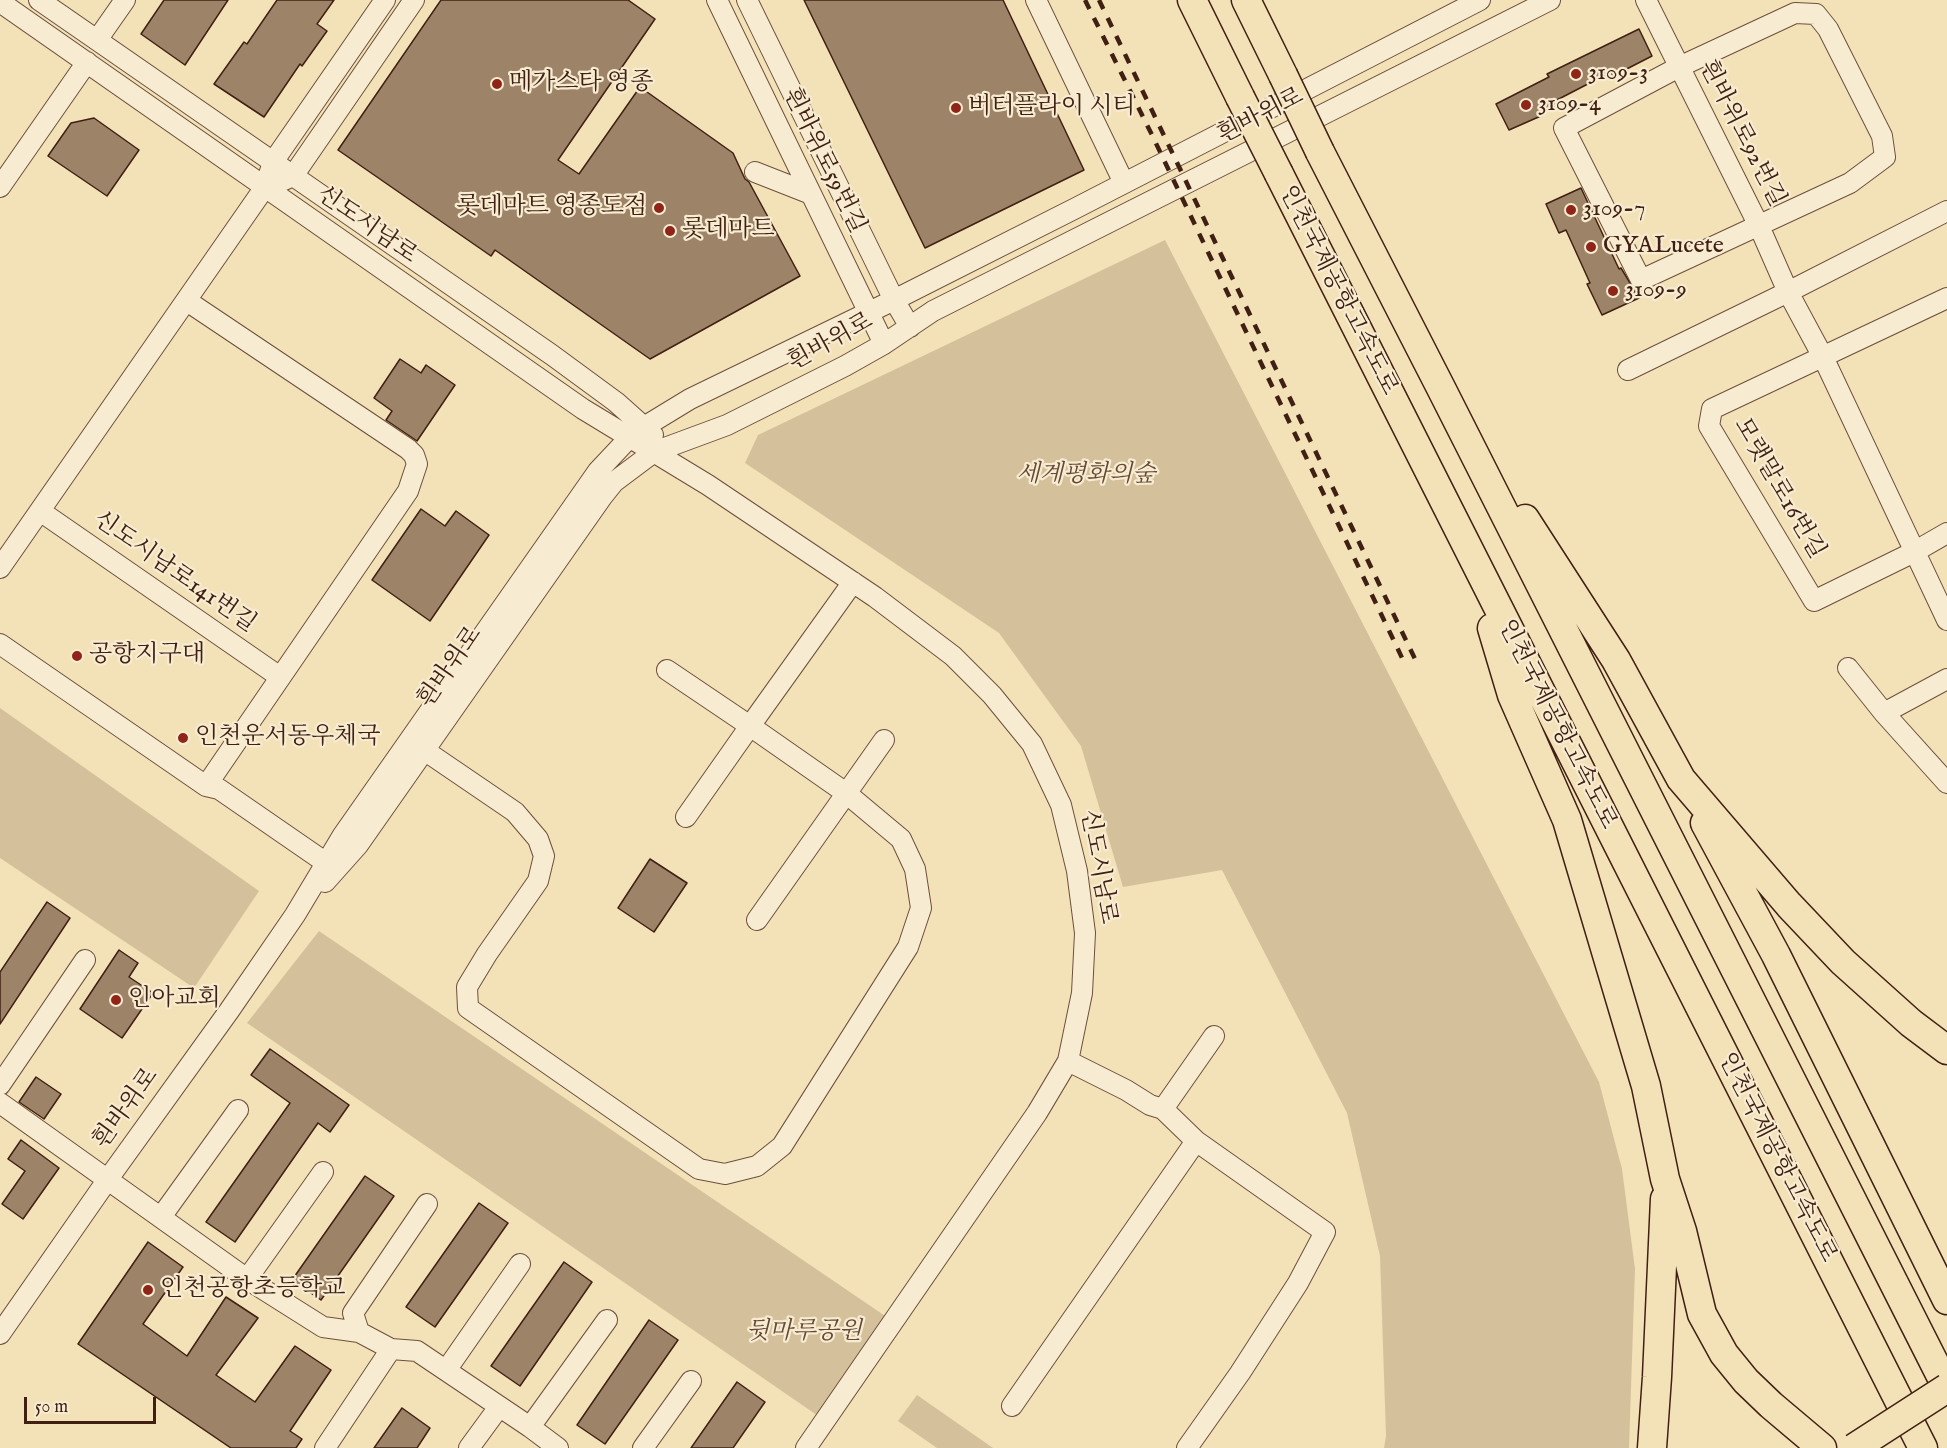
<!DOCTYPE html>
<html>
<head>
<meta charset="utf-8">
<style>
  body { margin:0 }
  #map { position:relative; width:1947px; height:1448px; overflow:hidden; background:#f3e1b8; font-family:"IM FELL English",serif }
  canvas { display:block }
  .scale { position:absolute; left:24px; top:1397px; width:132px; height:27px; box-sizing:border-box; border:3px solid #402013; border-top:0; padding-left:8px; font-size:18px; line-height:21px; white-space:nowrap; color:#402013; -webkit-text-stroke:4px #f7ecd1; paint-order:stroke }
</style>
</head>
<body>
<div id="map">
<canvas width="1947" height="1448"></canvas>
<div class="scale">50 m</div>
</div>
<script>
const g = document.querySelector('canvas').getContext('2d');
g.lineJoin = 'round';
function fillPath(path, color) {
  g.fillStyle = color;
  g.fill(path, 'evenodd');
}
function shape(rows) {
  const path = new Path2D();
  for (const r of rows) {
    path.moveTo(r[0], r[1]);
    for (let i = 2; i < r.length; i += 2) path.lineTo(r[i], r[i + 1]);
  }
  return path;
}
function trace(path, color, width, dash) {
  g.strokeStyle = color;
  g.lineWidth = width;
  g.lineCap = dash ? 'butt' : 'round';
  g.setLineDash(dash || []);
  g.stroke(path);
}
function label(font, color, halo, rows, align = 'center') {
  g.font = font + ' "IM FELL English","Noto Serif KR",serif';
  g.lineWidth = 4.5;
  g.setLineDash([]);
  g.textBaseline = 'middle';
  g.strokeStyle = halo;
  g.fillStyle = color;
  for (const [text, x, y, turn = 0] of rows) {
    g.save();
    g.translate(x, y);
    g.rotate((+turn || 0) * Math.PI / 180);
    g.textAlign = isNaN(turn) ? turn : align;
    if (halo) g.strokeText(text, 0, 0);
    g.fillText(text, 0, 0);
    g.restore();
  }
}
fillPath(shape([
  [1165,240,1599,1082,1622,1169,1635,1269,1629,1448,1384,1448,1386,1436,1380,1256,1347,1113,1222,870,1123,887,1081,746,999,633,745,463,758,435],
  [0,708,259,891,194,988,0,858],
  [319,931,894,1322,824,1420,247,1023],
  [917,1395,993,1448,937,1448,898,1421]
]), '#d5c09c');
const building = shape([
  [164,0,228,0,185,65,141,34,164,0],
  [277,0,334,0,317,24,327,31,302,66,300,64,264,117,214,84,244,42,247,44,277,0],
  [441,0,628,0,655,19,558,160,579,174,640,87,733,153,745,179,749,182,800,276,650,359,495,250,491,256,338,150,441,0],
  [804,0,1003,0,1084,170,925,248,804,0],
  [1639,29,1652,56,1613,76,1611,72,1553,102,1556,106,1542,113,1543,115,1509,130,1496,104,1549,77,1547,74,1639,29],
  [94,118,139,150,107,196,48,156,71,123,94,118],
  [1581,188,1619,269,1621,268,1639,298,1602,315,1587,284,1590,283,1566,230,1559,233,1546,204,1581,188],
  [400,359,421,373,426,365,455,385,417,441,386,420,392,411,374,398,400,359],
  [421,509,445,526,456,511,489,535,430,621,372,580,421,509],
  [650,859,687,883,654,932,618,908,650,859],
  [47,902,70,918,0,1024,0,972,47,902],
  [119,950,138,963,129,977,153,993,122,1038,80,1009,119,950],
  [270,1049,349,1105,330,1132,318,1123,235,1242,206,1222,290,1103,251,1075,270,1049],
  [36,1077,61,1094,44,1119,19,1102,36,1077],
  [21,1140,59,1168,23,1219,2,1204,25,1171,8,1159,21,1140],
  [365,1176,394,1196,321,1300,292,1280,365,1176],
  [479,1203,508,1223,435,1327,406,1307,479,1203],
  [148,1242,183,1267,143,1324,187,1356,226,1297,258,1318,216,1375,255,1402,295,1346,331,1370,290,1431,302,1439,296,1448,231,1448,78,1344,148,1242],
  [564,1262,592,1282,520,1386,491,1366,564,1262],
  [649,1320,678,1340,605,1444,577,1425,649,1320],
  [737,1382,765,1402,733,1448,691,1448,737,1382],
  [402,1408,430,1428,417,1448,374,1448,402,1408]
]);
fillPath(building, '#9d8469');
trace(building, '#402013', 1.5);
const minor = shape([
  [39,0,552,355,616,402,653,435],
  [717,0,884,344],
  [747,0,894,300,910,327],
  [1036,0,1124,183],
  [1646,0,1759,226,1788,292,1823,357,1947,620],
  [0,2,583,409,708,485,875,597,953,656,992,695,1032,744,1061,805,1077,871,1085,933,1082,993,1068,1061,1037,1113,806,1448],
  [1795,13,1816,14,1828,29,1882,136,1885,157,1850,183,1641,280,1564,128,1679,67,1795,13],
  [97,40,125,0],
  [755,172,811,194],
  [282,181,293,176,414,0],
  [0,187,87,62],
  [1947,298,1712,409,1709,426,1814,601,1914,552,1947,533],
  [187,301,408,449,414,455,417,464,408,491,206,786],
  [1628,370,1788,292,1947,211],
  [40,511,280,677],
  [0,568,265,187,273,162,385,0],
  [0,644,206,786,219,789,335,869],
  [1848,668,1884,713,1947,783],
  [667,670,750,726,853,582],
  [1884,713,1947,679],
  [424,750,515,812,538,839,544,856,538,881,487,954,467,987,468,1008,699,1169,725,1174,757,1166,782,1146,908,947,921,908,915,869,901,839,846,793,750,726,686,817],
  [325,882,358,845,602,497,614,482,654,452,727,425,845,366,884,344,933,311,1550,0],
  [757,920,884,740],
  [0,1085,85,960],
  [0,1103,247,1279,323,1327,359,1332,391,1349,417,1351,530,1427,558,1448],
  [1163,1109,1214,1036],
  [161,1217,238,1110],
  [247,1279,323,1172],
  [359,1332,353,1313,427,1204],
  [0,1334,108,1179,229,1011,295,915,343,835,598,471,630,437,644,427,690,399,894,300,1076,208,1480,0],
  [447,1369,520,1264],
  [1012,1406,1196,1141,1163,1109,1150,1105,1126,1090,1068,1061],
  [530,1427,607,1320],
  [325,1448,391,1349],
  [469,1448,499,1407],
  [643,1448,691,1381],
  [1187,1448,1240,1373,1298,1283,1325,1232,1196,1141]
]);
const highway = shape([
  [1192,0,1240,97],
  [1246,0,1283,75],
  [1320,152,1442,390,1947,1388],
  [1279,174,1923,1448],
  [1525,519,1616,660,1681,779,1789,905,1843,962,1911,1023,1947,1050],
  [1492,628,1512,695,1567,820,1646,1086,1665,1179,1682,1231,1702,1314,1724,1354,1746,1381,1771,1405,1822,1448],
  [1705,823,1776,955,1947,1300],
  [1652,1448,1657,1377,1665,1199]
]);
trace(minor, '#6d503c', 22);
trace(highway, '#402013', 31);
trace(minor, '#f7ecd1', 20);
trace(highway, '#f3e1b8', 28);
trace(shape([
  [1085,0,1152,135,1404,662],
  [1099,0,1416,661]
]), '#402013', 4.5, [10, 10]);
const highwayBridge = shape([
  [1283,75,1320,152],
  [1240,97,1279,174],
  [1854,1448,1947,1388]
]);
trace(highwayBridge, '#402013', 31, []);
trace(highwayBridge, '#f3e1b8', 28);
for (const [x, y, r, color] of [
  [1576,74,6,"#8f2418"],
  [497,84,6,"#8f2418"],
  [1526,105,6,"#8f2418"],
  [956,108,6,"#8f2418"],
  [659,208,6,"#8f2418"],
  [1571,210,6,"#8f2418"],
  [670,231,6,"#8f2418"],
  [1591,247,6,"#8f2418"],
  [1613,291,6,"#8f2418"],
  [77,656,6,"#8f2418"],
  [183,738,6,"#8f2418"],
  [116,1000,6,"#8f2418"],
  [148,1290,6,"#8f2418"]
]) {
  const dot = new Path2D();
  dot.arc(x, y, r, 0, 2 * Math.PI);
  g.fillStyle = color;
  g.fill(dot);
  trace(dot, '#f7ecd1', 2);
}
label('24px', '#402013', '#f7ecd1', [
  ["3109-3",1588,74],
  ["메가스타 영종",509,84],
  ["3109-4",1538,105],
  ["버터플라이 시티",968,108],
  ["롯데마트 영종도점",647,208,"right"],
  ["3109-7",1583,210],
  ["롯데마트",682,231],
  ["GYALucete",1603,247],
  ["3109-9",1625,291],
  ["공항지구대",89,656],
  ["인천운서동우체국",195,738],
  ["인아교회",128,1000],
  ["인천공항초등학교",160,1290]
], 'left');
label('24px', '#402013', '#f7ecd1', [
  ["흰바위로",1261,117,-27],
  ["흰바위로92번길",1741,134,63],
  ["흰바위로59번길",823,161,64],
  ["신도시남로",366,226,35],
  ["인천국제공항고속도로",1337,291,63],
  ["흰바위로",831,343,-29],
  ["모랫말로16번길",1778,489,60],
  ["신도시남로141번길",174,573,35],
  ["흰바위로",451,668,-55],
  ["인천국제공항고속도로",1556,725,63],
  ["신도시남로",1097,867,80],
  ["흰바위로",127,1109,-54],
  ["인천국제공항고속도로",1776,1158,63]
]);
label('italic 24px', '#654835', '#f7ecd1', [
  ["세계평화의숲",1086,476],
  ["뒷마루공원",804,1333]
]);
</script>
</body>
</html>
